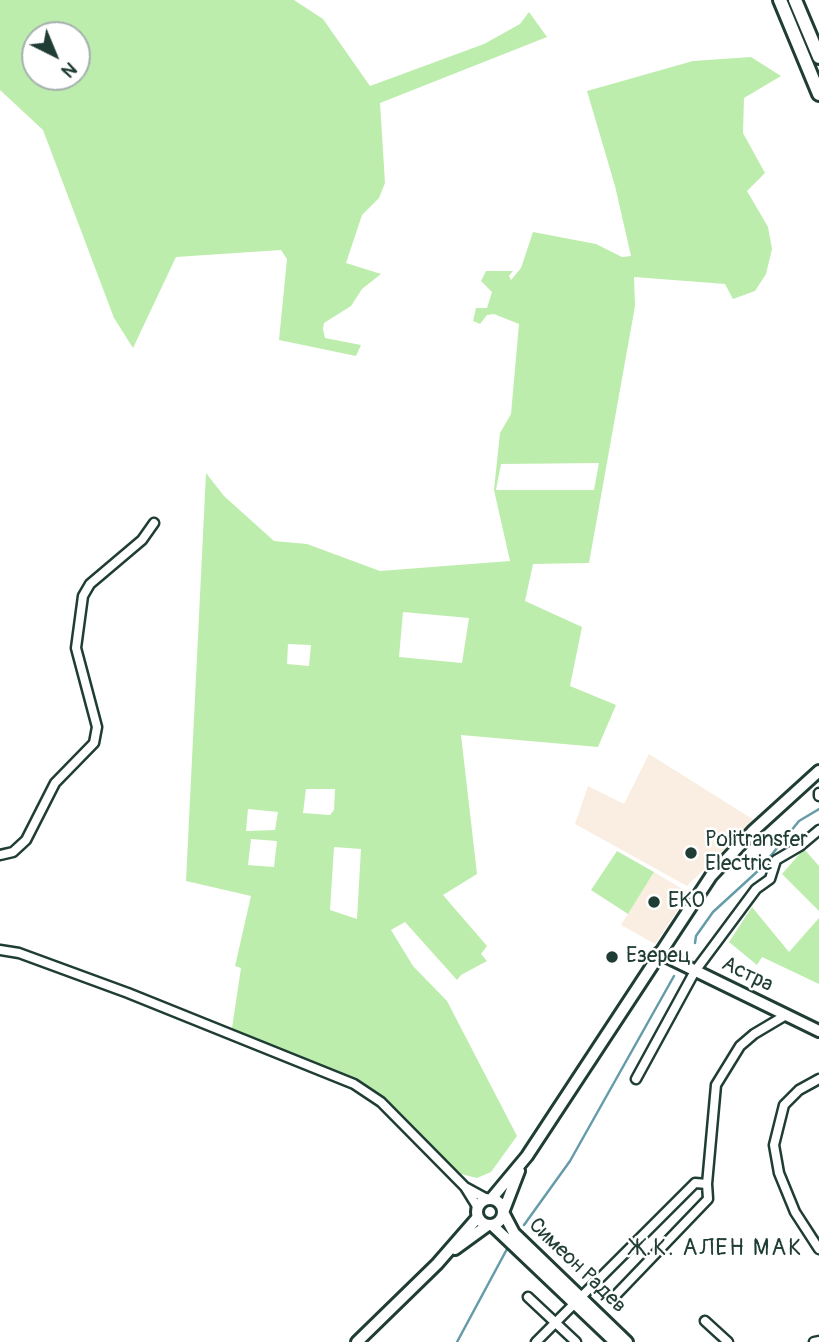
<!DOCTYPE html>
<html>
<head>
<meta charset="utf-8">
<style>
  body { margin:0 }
  #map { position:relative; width:819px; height:1342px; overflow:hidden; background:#fff; font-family:Pangolin,sans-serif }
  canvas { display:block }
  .north { position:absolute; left:21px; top:21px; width:70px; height:70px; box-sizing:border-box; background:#fff; border:2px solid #a5b1ae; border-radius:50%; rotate:137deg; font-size:19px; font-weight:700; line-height:28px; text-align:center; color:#1f3d34 }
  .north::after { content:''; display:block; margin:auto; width:24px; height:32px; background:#1f3d34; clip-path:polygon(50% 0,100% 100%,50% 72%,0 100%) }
</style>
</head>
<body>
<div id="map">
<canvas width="819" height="1342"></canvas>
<div class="north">N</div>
</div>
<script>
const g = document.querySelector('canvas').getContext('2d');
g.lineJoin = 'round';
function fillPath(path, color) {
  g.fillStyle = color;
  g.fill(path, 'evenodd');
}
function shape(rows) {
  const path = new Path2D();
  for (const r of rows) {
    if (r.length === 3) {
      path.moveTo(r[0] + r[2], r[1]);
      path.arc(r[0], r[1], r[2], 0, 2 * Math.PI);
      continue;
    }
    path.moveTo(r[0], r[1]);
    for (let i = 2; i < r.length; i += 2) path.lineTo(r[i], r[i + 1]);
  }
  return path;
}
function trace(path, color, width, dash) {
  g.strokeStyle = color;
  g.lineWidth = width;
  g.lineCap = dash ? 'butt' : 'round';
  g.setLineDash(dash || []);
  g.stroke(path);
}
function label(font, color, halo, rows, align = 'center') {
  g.font = font + ' Pangolin,sans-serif';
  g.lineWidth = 5;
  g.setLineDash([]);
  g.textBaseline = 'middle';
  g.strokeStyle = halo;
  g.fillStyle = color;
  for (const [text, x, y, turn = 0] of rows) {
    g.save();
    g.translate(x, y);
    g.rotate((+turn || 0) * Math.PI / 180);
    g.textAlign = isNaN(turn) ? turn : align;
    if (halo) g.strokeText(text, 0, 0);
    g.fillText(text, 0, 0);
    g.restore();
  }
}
fillPath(shape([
  [649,754,754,820,687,886,575,824,588,786,624,804],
  [654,872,689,893,655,944,621,925]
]), '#f9eee1');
fillPath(shape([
  [0,0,294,0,323,19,370,86,484,44,520,24,529,12,547,37,380,103,385,183,379,198,362,215,346,263,381,274,362,289,351,306,324,323,323,329,325,338,361,345,356,356,279,340,287,259,281,250,176,257,133,348,114,318,43,130,0,90],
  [35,35,77,35,77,77,35,77],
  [751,57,781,76,744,98,743,133,765,173,747,191,768,227,772,249,766,274,755,291,733,299,725,284,634,277,635,306,589,563,533,564,525,601,582,627,570,686,616,705,598,747,461,735,477,874,443,895,487,946,481,954,487,961,461,975,457,980,405,922,391,930,413,966,447,1001,517,1136,491,1172,477,1178,461,1174,364,1084,232,1028,241,968,235,966,251,896,186,881,206,473,224,496,274,541,307,544,380,571,510,561,494,490,500,433,511,414,519,324,494,314,487,315,480,324,473,321,476,308,487,308,492,292,481,281,486,271,513,271,509,276,511,280,521,268,533,232,596,244,622,257,631,256,615,186,587,91,693,61],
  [599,463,594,490,496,490,501,464],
  [403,612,469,618,462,663,399,657],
  [288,644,311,645,309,666,287,664],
  [306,789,335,789,334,810,330,815,303,813],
  [248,809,278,812,275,830,246,831],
  [251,839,277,841,274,867,248,865],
  [334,847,361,849,357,919,330,910],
  [804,849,819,866,819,911,782,874],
  [617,851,654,872,628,914,591,890],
  [752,907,789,952,819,918,819,984,762,957,757,965,729,942]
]), '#bdedac');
trace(shape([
  [695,943,696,936,713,912,760,869,799,821,819,809],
  [524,1225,570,1161,674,976],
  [457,1342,507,1249]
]), '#669ca9', 2.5);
const street = shape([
  [819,793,819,796],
  [0,855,13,852,26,840,55,783,94,743,97,727,76,648,83,596,90,584,142,540,154,523],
  [0,950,19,953,128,993,354,1084,381,1102,465,1187,478,1208],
  [636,1079,695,971,756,889,770,879,776,860,800,846,819,830],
  [819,1079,799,1090,784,1105,774,1145,779,1173,795,1212,819,1249],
  [707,1184,716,1085,740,1046,754,1034,786,1015],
  [465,1187,487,1199],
  [528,1297,576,1342],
  [705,1321,728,1342],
  [536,1342,695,1183,707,1184,708,1199,613,1298],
  [814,1342,819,1341]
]);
const secondary = shape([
  [659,953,819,1031],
  [492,1198,527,1156,711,876,753,831,819,771],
  [490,1212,13],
  [504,1210,519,1171],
  [504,1214,514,1233,627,1342],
  [492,1225,615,1342],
  [455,1249,488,1225],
  [357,1342,437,1264,478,1217]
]);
const primary = shape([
  [780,0,819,94],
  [795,0,819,57]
]);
trace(street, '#1f3d34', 13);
trace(secondary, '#1f3d34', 16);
trace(primary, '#1f3d34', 18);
trace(street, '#fff', 8);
trace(secondary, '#fff', 10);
trace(primary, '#fff', 12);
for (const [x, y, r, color] of [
  [691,853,7,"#1f3d34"],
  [654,902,7,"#1f3d34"],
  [612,957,7,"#1f3d34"]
]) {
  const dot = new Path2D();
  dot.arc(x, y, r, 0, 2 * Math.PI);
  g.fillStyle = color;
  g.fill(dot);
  trace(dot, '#fff', 2.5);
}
label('21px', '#1f3d34', '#fff', [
  ["Politransfer",705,841],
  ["Electric",705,865],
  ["EKO",668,902],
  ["Езерец",626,957]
], 'left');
label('21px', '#1f3d34', '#fff', [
  ["Астра",747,975,26],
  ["Симеон Радев",577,1266,44]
]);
g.letterSpacing = '2px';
label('23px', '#1f3d34', '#fff', [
  ["Ж.К. АЛЕН МАК",717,1249]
]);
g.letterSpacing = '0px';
</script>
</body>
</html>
